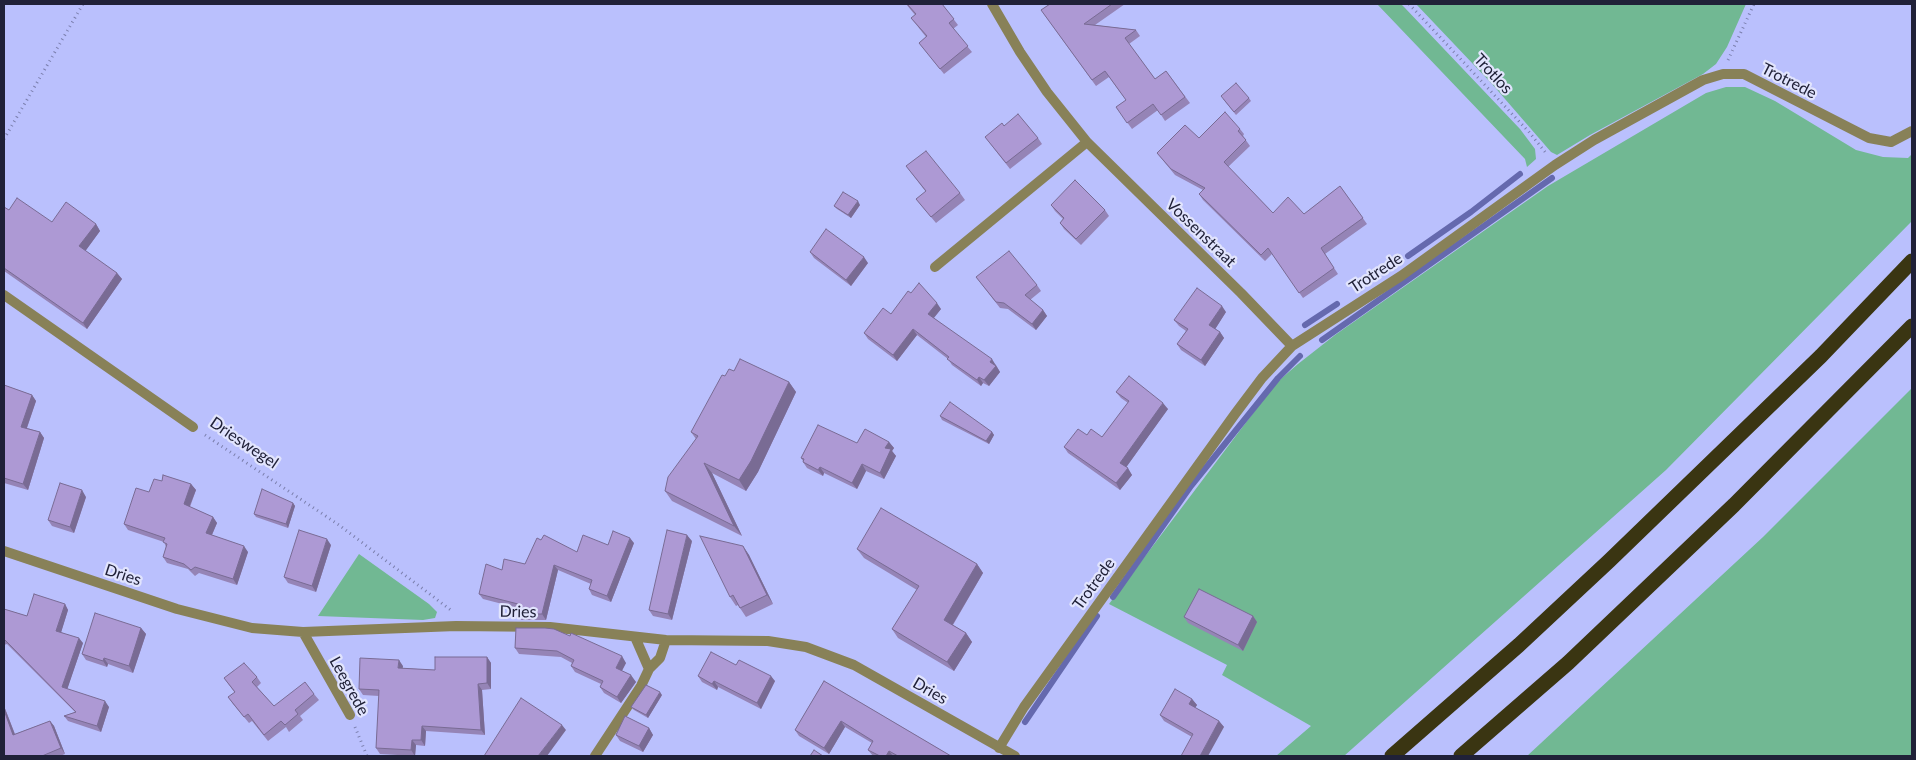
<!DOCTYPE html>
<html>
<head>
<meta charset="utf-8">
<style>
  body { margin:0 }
  #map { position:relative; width:1916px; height:760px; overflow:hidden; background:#bac0fd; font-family:Lato,sans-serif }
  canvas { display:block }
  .frame { position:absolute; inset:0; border:5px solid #202138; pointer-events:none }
</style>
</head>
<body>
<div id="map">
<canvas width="1916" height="760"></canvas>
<div class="frame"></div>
</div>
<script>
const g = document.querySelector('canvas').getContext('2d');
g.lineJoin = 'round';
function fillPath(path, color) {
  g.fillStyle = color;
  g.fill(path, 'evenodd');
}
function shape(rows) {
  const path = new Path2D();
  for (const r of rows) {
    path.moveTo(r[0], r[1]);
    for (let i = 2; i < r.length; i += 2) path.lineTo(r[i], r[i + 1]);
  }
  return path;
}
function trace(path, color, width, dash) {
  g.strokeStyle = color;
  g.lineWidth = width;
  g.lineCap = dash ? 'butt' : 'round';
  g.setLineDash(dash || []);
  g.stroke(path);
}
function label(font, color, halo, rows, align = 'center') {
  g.font = font + ' Lato,sans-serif';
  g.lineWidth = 4.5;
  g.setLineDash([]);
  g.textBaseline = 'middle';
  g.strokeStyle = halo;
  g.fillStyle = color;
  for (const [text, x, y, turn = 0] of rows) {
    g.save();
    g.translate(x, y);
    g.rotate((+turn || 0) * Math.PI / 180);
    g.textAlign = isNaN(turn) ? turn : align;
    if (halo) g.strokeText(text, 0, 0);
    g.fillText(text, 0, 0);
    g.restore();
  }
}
fillPath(shape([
  [1377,4,1401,4,1405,8,1520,129,1535,149,1536,159,1527,167,1525,159],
  [1416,4,1746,4,1727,47,1716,64,1703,74,1590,135,1557,155,1551,152,1492,84],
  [1726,87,1745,87,1775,101,1856,150,1883,157,1908,158,1912,154,1912,221,1666,470,1344,756,1276,756,1311,726,1222,675,1227,665,1109,604,1275,384,1298,364,1335,335,1548,186,1706,93],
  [1912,388,1912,756,1527,756,1763,537],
  [359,554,429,604,437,612,435,618,423,620,318,616]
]), '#71b893');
trace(shape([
  [1408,256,1471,212,1520,174],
  [1305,325,1337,304],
  [1322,340,1552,178],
  [1113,597,1191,486,1278,378,1300,356],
  [1025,722,1097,616]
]), '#6569ae', 6);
trace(shape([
  [1409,4,1529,132,1546,153],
  [1728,60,1754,4],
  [4,139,83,4],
  [205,435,339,525,452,611],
  [355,727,367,756]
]), '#7b7fad', 3, [1, 4]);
trace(shape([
  [992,4,1020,52,1047,92,1087,142,1241,293,1292,346],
  [935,267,1087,142],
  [4,295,193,427],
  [4,551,177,609,252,628,303,632,456,626,550,627,666,640,768,641,806,647,854,665,1015,756],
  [303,632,350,715],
  [635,637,649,669],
  [999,748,1024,707,1235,414,1262,378,1292,346,1401,276,1555,165,1594,140,1703,80,1723,74,1744,74,1869,138,1891,142,1912,131],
  [595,756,641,686,649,669,660,658,666,640]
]), '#888158', 10);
trace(shape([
  [1392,756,1519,645,1609,561,1821,356,1912,261],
  [1461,756,1568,663,1734,505,1912,326]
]), '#3a3512', 15);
fillPath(shape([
  [906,4,942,4,958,25,953,29,972,52,944,74,919,43,926,37,911,18,915,15],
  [1050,4,1125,4,1095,25,1136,30,1140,36,1129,44,1155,79,1166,71,1190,103,1165,121,1158,110,1132,129,1116,107,1126,100,1109,77,1096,86,1041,10],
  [1249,98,1251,101,1236,115,1223,99],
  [1004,126,1038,138,1042,144,1010,169,985,137],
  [1240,129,1244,134,1243,136,1250,146,1228,167,1273,213,1304,214,1340,186,1367,224,1325,254,1338,274,1303,298,1272,254,1265,261,1203,200,1199,194,1203,190,1175,175,1157,153,1199,138],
  [906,166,960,193,965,200,936,223,916,199,926,192],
  [860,205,851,218,837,209,834,206],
  [1051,205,1105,210,1109,216,1081,245,1064,229,1060,223,1063,219,1055,211],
  [4,207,9,210,52,222,96,224,100,231,85,251,117,273,122,279,87,329,4,271],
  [810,252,868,263,851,286,814,258],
  [976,277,1037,285,1041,291,1030,300,1043,310,1047,316,1036,330,1008,309,1000,308],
  [911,293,941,309,934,318,996,365,1000,372,989,386,983,383,981,386,952,365,948,359,917,335,897,361,868,339,864,333,891,314],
  [1226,312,1215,329,1220,332,1224,338,1205,366,1181,350,1177,344,1186,331,1179,326,1174,320],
  [734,371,789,382,796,392,758,472,746,491,712,473,742,536,672,501,665,491,696,439,691,432],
  [4,385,32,395,36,401,27,428,40,432,44,438,28,490,4,483],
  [1116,392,1168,409,1126,467,1132,475,1120,490,1068,453,1064,447,1087,435,1102,437,1128,403,1121,398],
  [940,416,992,432,994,435,989,444,942,420],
  [889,442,894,448,892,451,896,456,884,479,866,471,857,489,824,473,823,476,807,468,803,462,803,461,801,458],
  [162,481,191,484,196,490,190,507,213,517,217,523,212,535,248,552,237,585,199,573,195,576,188,569,167,563,163,557,166,547,164,542,128,530,124,524,149,492],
  [86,497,74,533,52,526,48,520],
  [293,503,295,506,288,528,256,517,254,514],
  [541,540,577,552,608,545,634,543,611,602,592,595,589,589,591,584,558,570,546,620,521,620,518,614,518,608,483,599,479,594,502,570,525,564],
  [692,541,672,620,653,616,649,610],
  [331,545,316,592,288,583,284,577],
  [743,546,749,555,773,604,746,617,738,605,736,606,730,597],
  [857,549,977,564,983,573,953,625,966,633,972,642,954,671,898,638,892,629,917,590,864,558],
  [65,604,68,610,61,632,83,643,67,689,109,707,101,732,68,721,64,716,75,712,7,644,4,645,4,609,27,616],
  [1253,616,1257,622,1243,651,1188,623,1184,617],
  [141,628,146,634,133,673,108,664,107,667,86,660,82,654],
  [516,628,626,663,622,671,636,682,621,703,604,693,600,687,601,684,575,672,571,666,572,663,561,657,519,654,515,648],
  [487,657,491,663,491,689,482,690,485,735,426,731,425,746,416,745,415,756,380,754,376,748,379,696,363,695,359,689,403,666,402,668,435,670],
  [736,665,775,681,761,709,718,687,717,690,702,682,698,676],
  [257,677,261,683,257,687,274,706,314,694,319,700,300,716,303,720,289,732,286,727,268,741,252,721,249,723,233,704,228,697,235,693,224,678],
  [824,681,951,756,873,756,868,750,872,743,845,727,829,754,799,736,795,730],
  [662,695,648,718,634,710,631,707],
  [1192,699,1197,705,1195,708,1219,721,1224,727,1192,737,1164,721,1160,715],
  [4,706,15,734,50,721,54,726,65,754,60,756,4,756],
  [649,728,653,735,643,752,620,741,616,735]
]), '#9584b6');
fillPath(shape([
  [858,201,860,205,851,218,848,215],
  [96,224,100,231,84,253,79,246],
  [864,257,868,263,851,286,846,280],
  [117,273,122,279,87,329,83,323],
  [937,303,941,309,932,320,928,314],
  [1222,306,1226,312,1214,331,1209,325],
  [1043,310,1047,316,1036,330,1032,324],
  [913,329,917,335,897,361,893,355],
  [1220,332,1224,338,1205,366,1201,360],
  [992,359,1000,372,989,386,984,380,990,362],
  [979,377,983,383,981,386,977,380],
  [789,382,796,392,758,472,746,491,739,480],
  [32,395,36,401,25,433,21,427],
  [1163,403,1168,409,1125,469,1120,463],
  [40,432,44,438,28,490,23,484],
  [992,432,994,435,989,444,986,441],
  [889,442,894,448,892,451,896,456,884,479,880,473,885,448],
  [704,463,712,473,742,536,734,526],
  [862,464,866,471,857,489,852,483],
  [820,467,824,473,823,476,818,470],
  [1128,468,1132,475,1120,490,1116,483],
  [191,484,196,490,188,510,184,504],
  [82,490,86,497,74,533,70,527],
  [293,503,295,506,288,528,286,524],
  [213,517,217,523,210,539,206,533],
  [687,535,692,541,672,620,668,614],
  [630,538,634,543,611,602,607,596],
  [327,539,331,545,316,592,312,586],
  [244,546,248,552,237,585,233,579],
  [743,546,749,555,773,604,767,595],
  [977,564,983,573,950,629,944,620],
  [554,565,558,570,546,620,542,614],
  [65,604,68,610,60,636,56,631],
  [1253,616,1257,622,1243,651,1238,645],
  [141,628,146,634,133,673,129,666],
  [966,633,972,642,954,671,947,662],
  [79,638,83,643,66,693,62,687],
  [622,656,626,663,620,674,616,668],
  [487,657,491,663,491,689,487,683],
  [104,658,108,664,107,667,103,661],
  [399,660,403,666,402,673,398,668],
  [631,675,636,682,621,703,617,697],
  [771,676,775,681,761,709,757,703],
  [714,681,718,687,717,690,712,684],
  [478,684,482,690,485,735,481,730],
  [660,692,662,695,648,718,646,715],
  [1192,699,1197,705,1193,711,1189,704],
  [105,701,109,707,101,732,97,726],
  [4,706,17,740,13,735,4,710],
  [50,721,54,726,65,754,61,748],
  [841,721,845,727,829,754,824,748],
  [1219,721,1224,727,1208,756,1200,756],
  [562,725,566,730,547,756,538,756],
  [422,726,426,731,425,746,421,740],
  [649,728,653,735,643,752,639,746],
  [412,740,416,745,415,756,411,750],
  [889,751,893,756,886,756]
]), '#796b94');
const building = shape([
  [907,4,942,4,954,19,949,23,968,46,940,69,919,43,927,36,911,18,916,14,907,4],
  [1050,4,1112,4,1084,24,1136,30,1125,38,1155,79,1166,71,1185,97,1161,115,1153,104,1127,123,1116,107,1126,100,1105,71,1092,80,1041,10,1050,4],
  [1236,83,1249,98,1234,112,1221,96,1236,83],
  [1225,112,1240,129,1238,131,1246,140,1224,162,1273,213,1288,197,1304,214,1340,186,1363,218,1321,248,1334,268,1299,293,1268,248,1261,255,1199,194,1205,188,1171,169,1157,153,1185,125,1199,138,1225,112],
  [1018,114,1038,138,1006,163,985,137,1002,123,1004,126,1018,114],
  [926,151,960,193,931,217,916,199,926,191,906,166,926,151],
  [1075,180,1105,210,1076,239,1060,223,1064,218,1051,205,1075,180],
  [843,192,858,201,848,215,834,206,843,192],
  [17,198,52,222,66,202,96,224,79,246,117,273,83,323,4,268,4,207,9,210,17,198],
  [826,229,864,257,846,280,810,252,826,229],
  [1009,251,1037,285,1025,295,1043,310,1032,324,1004,303,996,302,976,277,1009,251],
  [919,283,937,303,928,314,992,359,990,362,996,366,984,380,979,377,977,380,947,359,949,357,913,329,893,355,864,333,883,308,891,314,908,291,911,293,919,283],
  [1197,288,1222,306,1209,325,1220,332,1201,360,1177,344,1188,329,1174,320,1197,288],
  [740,359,789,382,751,461,739,480,704,463,734,526,665,491,668,477,698,436,691,432,722,375,725,376,729,369,734,371,740,359],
  [1129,376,1163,403,1120,463,1128,468,1116,483,1064,447,1078,429,1087,435,1091,429,1102,437,1129,401,1116,392,1129,376],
  [4,385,32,395,21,427,40,432,23,484,4,478,4,385],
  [950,402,992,432,986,441,940,416,950,402],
  [818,425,857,443,865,429,889,442,885,448,891,449,880,473,862,464,852,483,820,467,818,470,803,462,804,459,801,458,818,425],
  [163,475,191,484,184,504,213,517,206,533,244,546,233,579,195,567,191,570,184,564,163,557,167,544,163,542,165,538,124,524,136,488,149,492,154,479,162,481,163,475],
  [60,483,82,490,70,527,48,520,60,483],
  [262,489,293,503,286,524,254,514,262,489],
  [881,508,977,564,944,620,966,633,947,662,892,629,919,586,857,549,881,508],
  [299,530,327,539,312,586,284,577,299,530],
  [667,530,687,535,668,614,649,610,667,530],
  [613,531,630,538,607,596,589,589,592,580,554,565,542,614,518,614,518,604,479,594,486,564,502,570,504,559,525,564,537,538,541,540,544,535,577,552,583,535,608,545,613,531],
  [700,536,743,546,767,595,740,608,733,595,730,597,700,536],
  [1199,589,1253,616,1238,645,1184,617,1199,589],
  [34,594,65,604,56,631,79,638,62,687,105,701,97,726,64,716,76,712,4,639,4,609,27,616,34,594],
  [95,613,141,628,129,666,104,658,103,661,82,654,95,613],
  [516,628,545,628,554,629,570,636,571,633,622,656,616,668,631,675,617,697,600,687,603,681,571,666,574,660,557,651,515,648,516,628],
  [711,652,736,665,739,660,771,676,757,703,714,681,712,684,698,676,711,652],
  [435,657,487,657,487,683,478,684,481,730,422,726,421,740,412,740,411,750,376,748,379,690,359,689,360,658,399,660,398,668,435,670,435,657],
  [244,663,257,677,252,682,274,706,305,682,314,694,295,710,298,714,285,725,281,721,264,735,248,714,244,717,228,697,235,692,224,678,244,663],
  [824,681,951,756,898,756,889,751,886,756,880,756,868,750,873,741,841,721,824,748,795,730,824,681],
  [646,685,660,692,646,715,631,707,646,685],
  [1175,689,1192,699,1189,704,1219,721,1200,756,1181,756,1193,734,1160,715,1175,689],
  [521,698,562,725,538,756,484,756,521,698],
  [4,710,13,735,50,721,61,748,42,756,4,756,4,710],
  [625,716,649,728,639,746,616,735,625,716],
  [814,750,823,756,810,756,814,750]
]);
fillPath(building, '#ad99d4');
trace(building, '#796b94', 1);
label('16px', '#202138', '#e1e4fd', [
  ["Trotlos",1493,74,47],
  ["Trotrede",1789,81,27],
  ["Vossenstraat",1201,233,44],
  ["Trotrede",1376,273,-33],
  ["Drieswegel",244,443,34],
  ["Dries",123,575,18],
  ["Trotrede",1094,584,-54],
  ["Dries",518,612,1],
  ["Leegrede",349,686,61],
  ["Dries",930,691,30]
]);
</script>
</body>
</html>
